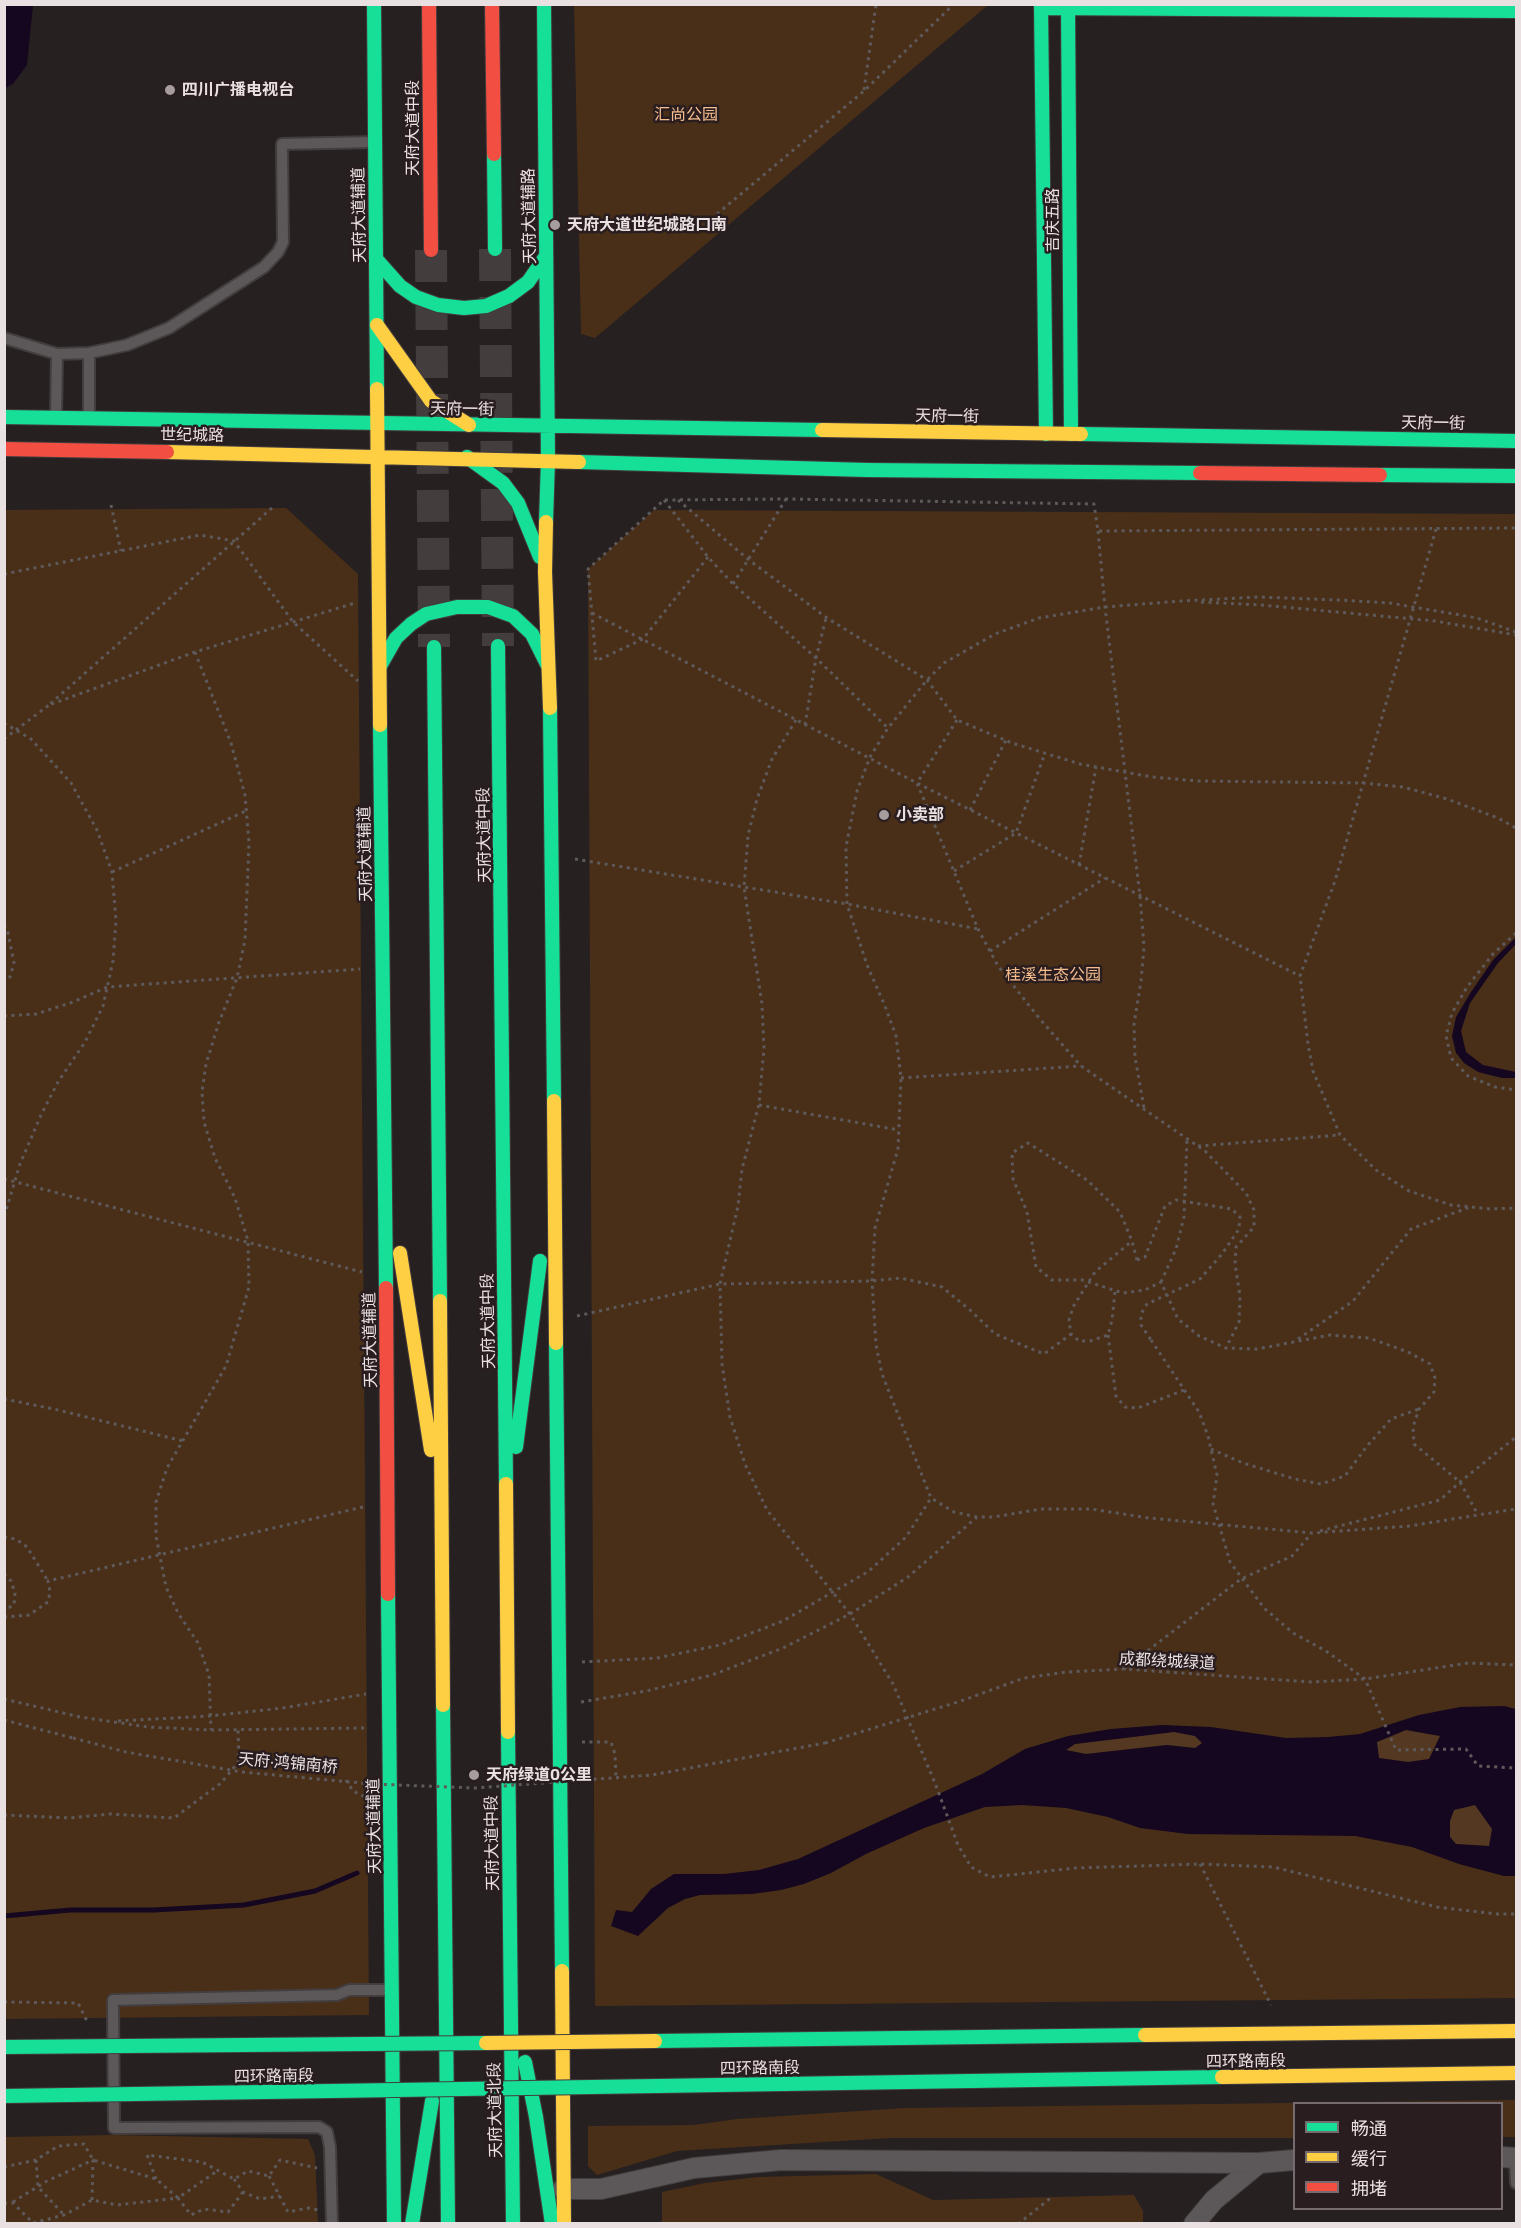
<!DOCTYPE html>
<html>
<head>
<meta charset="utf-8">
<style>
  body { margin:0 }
  #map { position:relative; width:1521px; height:2228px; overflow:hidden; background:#262021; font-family:"Exo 2","Noto Sans SC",sans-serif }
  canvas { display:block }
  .frame { position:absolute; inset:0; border:6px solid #e9e0e2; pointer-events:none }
  .legend { position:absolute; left:1293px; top:2102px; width:210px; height:108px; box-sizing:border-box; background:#291d20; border:2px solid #766b6e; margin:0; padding:8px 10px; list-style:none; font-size:18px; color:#e9e0e2 }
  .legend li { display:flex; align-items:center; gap:12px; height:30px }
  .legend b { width:30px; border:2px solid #766b6e }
</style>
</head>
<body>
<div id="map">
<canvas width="1521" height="2228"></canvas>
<div class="frame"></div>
<ul class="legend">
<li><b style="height:8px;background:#16e098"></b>畅通</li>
<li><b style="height:8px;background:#ffcf43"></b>缓行</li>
<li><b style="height:8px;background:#f24e42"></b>拥堵</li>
</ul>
</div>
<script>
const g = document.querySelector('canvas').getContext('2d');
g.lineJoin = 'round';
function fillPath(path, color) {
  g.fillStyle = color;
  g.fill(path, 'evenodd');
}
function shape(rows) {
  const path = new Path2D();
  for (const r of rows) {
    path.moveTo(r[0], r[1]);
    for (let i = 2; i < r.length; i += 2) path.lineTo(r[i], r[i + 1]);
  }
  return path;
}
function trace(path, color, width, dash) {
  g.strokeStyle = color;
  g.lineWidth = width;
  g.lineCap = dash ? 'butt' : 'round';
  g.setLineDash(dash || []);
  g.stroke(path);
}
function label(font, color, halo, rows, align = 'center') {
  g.font = font + ' "Exo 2","Noto Sans SC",sans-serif';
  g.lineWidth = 5;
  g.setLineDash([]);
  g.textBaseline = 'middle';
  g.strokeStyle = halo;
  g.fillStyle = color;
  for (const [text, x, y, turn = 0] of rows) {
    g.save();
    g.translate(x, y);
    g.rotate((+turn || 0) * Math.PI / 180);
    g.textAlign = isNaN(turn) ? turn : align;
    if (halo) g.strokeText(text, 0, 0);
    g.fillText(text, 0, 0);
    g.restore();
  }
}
fillPath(shape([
  [574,5,574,4,988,5,595,338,581,334],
  [286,508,358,574,369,2015,5,2019,4,510],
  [654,510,1516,514,1516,1998,595,2006,588,569],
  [1516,2100,1516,2137,1502,2137,1502,2104,1294,2104,1294,2138,890,2138,677,2151,597,2175,588,2166,588,2126,694,2125,737,2119,905,2108],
  [112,2135,308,2139,315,2155,318,2223,5,2223,5,2137],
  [876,2174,933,2200,1134,2195,1143,2211,1143,2223,662,2223,662,2192,705,2183,758,2177]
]), '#492f18');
fillPath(shape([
  [1406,1730,1441,1736,1429,1759,1408,1762,1379,1758,1376,1742],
  [1174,1732,1195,1736,1202,1743,1195,1748,1167,1745,1086,1754,1066,1750,1075,1744],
  [1475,1805,1493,1829,1489,1846,1456,1844,1450,1837,1450,1821,1454,1810]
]), '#543821');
fillPath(shape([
  [5,4,33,5,27,65,13,84,5,88],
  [1516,937,1516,944,1498,963,1470,1003,1461,1031,1466,1052,1483,1065,1516,1072,1516,1078,1502,1078,1478,1072,1464,1063,1456,1053,1452,1036,1456,1017,1471,992,1493,960],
  [1504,1706,1516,1709,1516,1876,1504,1876,1459,1864,1412,1847,1355,1836,1188,1834,1140,1828,1108,1817,1066,1808,1022,1805,985,1807,924,1828,866,1854,831,1873,804,1884,781,1890,752,1894,700,1895,685,1899,668,1908,638,1936,611,1926,616,1910,632,1912,651,1889,674,1874,724,1874,759,1870,798,1859,982,1774,1025,1749,1068,1736,1111,1729,1162,1725,1211,1727,1286,1738,1328,1737,1360,1734,1419,1715,1460,1707],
  [1406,1730,1440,1736,1429,1759,1408,1762,1379,1758,1377,1742],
  [1174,1732,1195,1736,1202,1743,1195,1748,1167,1745,1086,1754,1066,1750,1075,1744],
  [1475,1805,1492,1829,1489,1846,1456,1844,1450,1837,1450,1821,1454,1810]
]), '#150720');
trace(shape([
  [4,1916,70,1910,154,1910,244,1905,315,1891,357,1873]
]), '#150720', 5);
trace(shape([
  [495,249,498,646],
  [431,250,434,647]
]), '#433d3e', 32, [32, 16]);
const lane = shape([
  [4,338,57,354,56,416],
  [57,354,89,353],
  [89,417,89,353,127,345,169,328,264,267,278,252,283,242,282,144,375,142],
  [1515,2158,1516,2183],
  [332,2224,330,2147,327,2132,319,2127,114,2128,113,2000,337,1995,349,1990,391,1990]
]);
const street = shape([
  [1502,2157,1516,2158],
  [563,2189,601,2189,694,2168,781,2160,1259,2163,1294,2160],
  [1194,2224,1214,2200,1259,2163]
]);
const fast = shape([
  [374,4,377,389],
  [544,4,548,460,546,522],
  [1041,4,1046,434],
  [1068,4,1071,434],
  [1041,8,1516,11],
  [494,154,495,249],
  [376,259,400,286,416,297,438,305,464,308,486,306,509,296,528,282,546,256],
  [4,417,822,430],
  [1081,434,1516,441],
  [467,457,503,483,518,503,540,557],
  [579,462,867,470,1200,473],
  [1380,475,1516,476],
  [498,646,506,1484],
  [434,647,440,1301],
  [380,666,396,638,411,624,426,614,457,607,488,607,513,616,532,634,547,664],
  [550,708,554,1101],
  [380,725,386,1288],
  [556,1343,562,1971],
  [516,1447,540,1261],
  [388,1594,394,2224],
  [443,1705,448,2224],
  [508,1732,513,2224],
  [655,2041,1145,2035],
  [525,2062,536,2117,552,2224],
  [657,2086,1222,2077],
  [412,2224,432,2101]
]);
const slow = shape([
  [377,325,431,401,469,425],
  [377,389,380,725],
  [822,430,1081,434],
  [167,452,579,462],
  [546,522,545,572,550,708],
  [554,1101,556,1343],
  [400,1253,431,1450],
  [440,1301,443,1705],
  [506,1484,508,1732],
  [562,1971,564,2224],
  [1145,2035,1516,2031],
  [1222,2077,1516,2073]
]);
const jam = shape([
  [429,4,431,250],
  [492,4,494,154],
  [4,449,167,452],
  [1200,473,1380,475],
  [386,1288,388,1594]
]);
trace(lane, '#433d3e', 14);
trace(street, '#433d3e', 22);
trace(fast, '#433d3e', 16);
trace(slow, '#433d3e', 16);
trace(jam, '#433d3e', 16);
trace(shape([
  [864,90,876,4],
  [717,214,864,91,954,4],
  [664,500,708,557,733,584,816,658,888,728],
  [678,500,749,560,827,618,927,680,957,720,1012,743,1080,764,1152,777,1198,781,1363,783,1403,787,1447,799,1498,818,1516,828],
  [111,505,121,551],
  [272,508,49,705,195,652,355,603],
  [1436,529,1335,881,1300,976,1308,1044,1313,1071,1340,1135,1376,1170,1409,1191,1451,1205,1491,1209,1516,1208],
  [1098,531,1105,607,1140,896,1144,947,1141,981,1134,1024,1135,1057,1144,1108],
  [708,557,643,639,596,661,588,569,664,500,786,499,1094,504,1098,531,1516,528],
  [4,574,200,535,234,541,293,622,358,681],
  [733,584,786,499],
  [1201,602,1261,605,1435,621,1516,635],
  [592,613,917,783,1300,976],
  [1516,632,1477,618,1425,609,1390,603,1338,600,1259,597,1181,601,1105,607,1039,618,995,634,944,663,927,680,888,728,870,757,857,791,846,847,847,904,867,965,885,1006,896,1036,901,1078,898,1149,875,1228,872,1281,876,1345,882,1374,931,1498,954,1512,977,1517,993,1517,1041,1509,1091,1509,1149,1518,1312,1533,1409,1526,1516,1509],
  [195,652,231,743,245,795,249,843,245,940,237,978,219,1022,206,1064,202,1092,204,1122,215,1158,235,1198,248,1241,249,1287,226,1366,167,1468,156,1502,156,1536,166,1587,178,1613,198,1643,209,1675,211,1730],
  [796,720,772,759,757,799,748,836,744,887,762,1004,764,1048,759,1104,742,1169,738,1206,720,1284,722,1364,730,1417,745,1464,767,1510,850,1614,893,1684,935,1783,958,1845,971,1867,990,1877,1076,1868,1200,1864,1273,1867,1437,1907,1496,1914,1516,1914],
  [957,720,917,783,978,929,998,966,1039,1018,1081,1066,1205,1151,1246,1193,1254,1210,1254,1227,1236,1247,1235,1264,1240,1296,1239,1322,1226,1348],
  [4,723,31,739,71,783,97,830,112,872,116,921,113,961,103,1006,85,1042,58,1082,41,1115,20,1164,4,1217],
  [805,725,816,658,826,618],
  [4,739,49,705],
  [970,810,1006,740],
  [575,859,847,904,978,929],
  [1079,865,1096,767],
  [954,871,1016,833,1045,753],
  [112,872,246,811],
  [4,925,8,933,14,963,10,977,4,982],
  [1516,933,1493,954,1467,987,1452,1013,1446,1036,1451,1058,1468,1076,1495,1087,1516,1090],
  [990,951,1105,878],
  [4,1016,36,1014,73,1002,107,987,360,969],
  [901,1078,1081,1066],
  [759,1105,899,1130],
  [1198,1146,1340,1135],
  [4,1179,362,1272],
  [1137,1260,1132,1241,1120,1212,1087,1180,1028,1143,1012,1153,1013,1179,1027,1212,1036,1267,1052,1280,1082,1280,1123,1293,1145,1290,1161,1282,1178,1319,1199,1336,1226,1348,1257,1349,1330,1335,1369,1338,1408,1352,1430,1364,1435,1378,1434,1392,1419,1409,1413,1427,1414,1444,1460,1482,1478,1515],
  [1161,1282,1176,1249,1184,1217,1187,1139],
  [1115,1292,1112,1320,1108,1335,1090,1341,1079,1341,1071,1334,1069,1320,1073,1307,1095,1272,1132,1241],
  [577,1316,720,1284,872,1281,900,1278,942,1287,970,1310,995,1334,1044,1354,1071,1334],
  [1108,1335,1116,1396,1125,1407,1138,1408,1184,1390],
  [1298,1339,1353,1301,1411,1229,1470,1207],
  [1151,1340,1199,1412,1208,1436,1217,1475,1213,1504,1230,1562,1264,1608,1293,1633,1326,1651,1365,1679,1396,1750,1466,1749,1478,1766,1516,1768],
  [4,1399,54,1409,183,1441],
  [1211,1449,1243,1463,1295,1479,1321,1484,1345,1476,1367,1446,1391,1419,1419,1409],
  [1320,1531,1440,1500,1460,1482,1516,1437],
  [4,1537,16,1539,27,1547,48,1581],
  [4,1574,11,1581,15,1593,14,1605,4,1610],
  [4,1617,29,1615,48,1602,50,1592,48,1581,363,1507],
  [582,1662,657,1658,720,1645,783,1621,869,1571,906,1537,931,1498],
  [1124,1669,1241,1579,1292,1556,1311,1534],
  [4,1699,80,1717,148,1727,211,1730,366,1728],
  [581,1702,646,1691,712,1675,783,1648,850,1614,908,1577,977,1517],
  [4,1720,73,1738],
  [118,1721,210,1716,283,1708,366,1694],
  [582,1742,611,1742,615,1754,616,1778],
  [825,1743,961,1701,1024,1678,1067,1672,1124,1669,1311,1682,1365,1679,1468,1663,1516,1665],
  [346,1780,353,1791,367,1798],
  [4,1815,70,1818,110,1814,174,1818,221,1783,239,1761,238,1730],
  [1200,1864,1271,2005],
  [4,2002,78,2003,87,2021],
  [36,2160,38,2187,64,2215],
  [4,2167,36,2160,58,2146,84,2144,93,2160,156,2179,178,2198,217,2171],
  [269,2176,288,2212,308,2208,318,2210],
  [156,2179,147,2155,202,2162,234,2179,248,2171,269,2176,280,2160,317,2168],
  [234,2179,243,2192,260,2199,280,2196],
  [13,2202,47,2181,93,2160,92,2200],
  [4,2203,13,2203,33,2223,64,2215,92,2200,117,2205,178,2198,191,2215,204,2209,228,2212,243,2192],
  [1018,2224,1052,2197]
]), '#5e595a', 3, [3, 4.5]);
trace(lane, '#5c5859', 10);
trace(street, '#5c5859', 20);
trace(fast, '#16e098', 14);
trace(slow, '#ffcf43', 14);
trace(jam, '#f24e42', 14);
const fastBridge = shape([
  [4,2047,486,2043],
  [4,2096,657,2086]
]);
const slowBridge = shape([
  [486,2043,655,2041]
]);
trace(fastBridge, '#433d3e', 16, []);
trace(slowBridge, '#433d3e', 16, []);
trace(shape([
  [1137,1260,1145,1257,1165,1206,1176,1200,1232,1209,1240,1217,1239,1229,1222,1254,1200,1279,1147,1304,1141,1314,1141,1325,1151,1340],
  [73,1738,126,1752,242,1772,372,1784,475,1788,652,1775,825,1743]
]), '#5e595a', 3, [3, 4.5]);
trace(fastBridge, '#16e098', 14);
trace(slowBridge, '#ffcf43', 14);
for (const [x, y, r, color] of [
  [170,90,6,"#a59d9e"],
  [555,225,6,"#a59d9e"],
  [884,815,6,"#a59d9e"],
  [474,1775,6,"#a59d9e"]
]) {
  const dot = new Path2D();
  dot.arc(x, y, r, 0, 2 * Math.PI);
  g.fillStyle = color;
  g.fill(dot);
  trace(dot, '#291d20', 2);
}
label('bold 16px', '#e9e0e2', '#291d20', [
  ["四川广播电视台",182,90],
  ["天府大道世纪城路口南",567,225],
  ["小卖部",896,815],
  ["天府绿道0公里",486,1775]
], 'left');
label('16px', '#f5bc8d', '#291d20', [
  ["汇尚公园",686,115],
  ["桂溪生态公园",1053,975]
]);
label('16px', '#e9e0e2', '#291d20', [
  ["天府大道中段",413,128,-90],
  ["天府大道辅道",359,215,-91],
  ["天府大道辅路",529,216,-91],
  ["吉庆五路",1053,220,-90],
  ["天府一街",462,409,1],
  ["天府一街",947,416,1],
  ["天府一街",1433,423,1],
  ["世纪城路",192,435,1],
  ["天府大道中段",484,835,-91],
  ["天府大道辅道",365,854,-91],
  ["天府大道中段",488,1321,-91],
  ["天府大道辅道",370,1340,-91],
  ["成都绕城绿道",1167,1661,3],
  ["天府·鸿锦南桥",288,1763,5],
  ["天府大道辅道",374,1826,-91],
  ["天府大道中段",492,1843,-91],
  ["四环路南段",1246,2061,-1],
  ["四环路南段",760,2068,-1],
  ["四环路南段",274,2076,-1],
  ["天府大道北段",495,2110,-91]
]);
</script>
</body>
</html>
